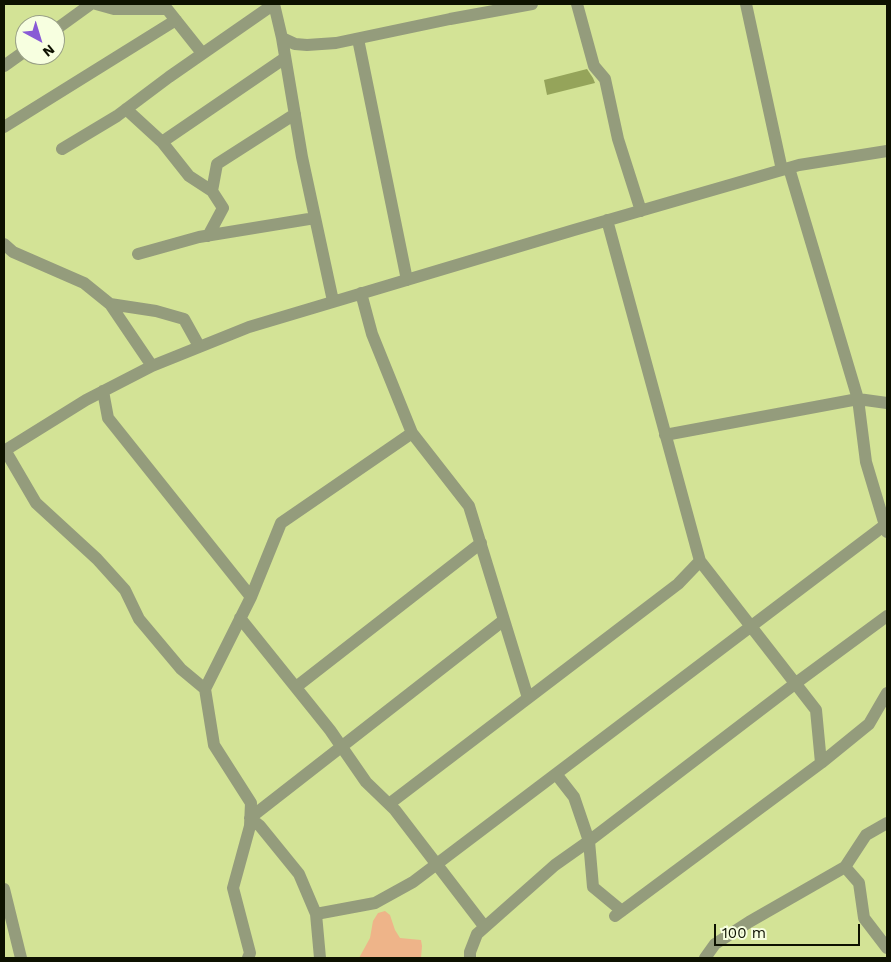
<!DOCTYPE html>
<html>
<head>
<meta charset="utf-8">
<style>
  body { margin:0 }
  #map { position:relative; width:891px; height:962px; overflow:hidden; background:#d3e396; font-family:"Work Sans",sans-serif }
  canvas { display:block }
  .frame { position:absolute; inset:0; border:5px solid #0d1100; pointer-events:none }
  .north { position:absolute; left:15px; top:15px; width:50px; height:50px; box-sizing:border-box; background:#f7ffe0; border:1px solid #99a086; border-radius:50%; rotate:141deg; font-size:14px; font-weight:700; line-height:20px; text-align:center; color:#0d1100 }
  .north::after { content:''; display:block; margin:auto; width:18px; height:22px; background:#895bd5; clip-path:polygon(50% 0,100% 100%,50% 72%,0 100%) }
  .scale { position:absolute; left:714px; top:924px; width:146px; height:22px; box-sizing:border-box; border:2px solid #0d1100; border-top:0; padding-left:6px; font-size:15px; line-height:18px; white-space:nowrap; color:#0d1100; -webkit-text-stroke:4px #f7ffe0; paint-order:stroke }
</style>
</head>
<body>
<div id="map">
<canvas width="891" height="962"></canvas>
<div class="frame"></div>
<div class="north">N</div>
<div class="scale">100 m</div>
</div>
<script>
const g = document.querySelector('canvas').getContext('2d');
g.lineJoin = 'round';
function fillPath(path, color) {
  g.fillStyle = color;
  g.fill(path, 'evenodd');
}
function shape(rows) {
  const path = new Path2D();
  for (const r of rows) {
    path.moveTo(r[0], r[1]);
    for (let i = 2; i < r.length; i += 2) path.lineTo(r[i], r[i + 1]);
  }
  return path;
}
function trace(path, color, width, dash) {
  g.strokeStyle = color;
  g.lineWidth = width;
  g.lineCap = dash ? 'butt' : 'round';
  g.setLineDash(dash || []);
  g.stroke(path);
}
fillPath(shape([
  [385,911,390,915,395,930,400,938,421,940,422,946,421,958,359,958,370,938,373,921,378,913]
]), '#eeb489');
fillPath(shape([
  [587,69,593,78,595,83,547,95,544,80]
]), '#95a45a');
trace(shape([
  [96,4,114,9,167,9,202,53],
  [274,4,282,38,302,157,333,301],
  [577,4,594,66,605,79,618,139,641,211],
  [746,4,782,170],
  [55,30,91,4],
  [282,38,295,44,307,45,336,43,450,19,532,4],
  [358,39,407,280],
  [4,66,25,51],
  [126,109,162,142,189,176,212,191],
  [4,127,176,20],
  [162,142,285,58],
  [62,149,117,116,169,77,274,4],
  [789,168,858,399,866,462,887,532],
  [607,220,700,561,816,710,821,763],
  [208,236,223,208,212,191,217,164,295,114],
  [4,244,13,252,84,283,110,304,156,311,184,319,199,346],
  [138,254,199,237,315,218],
  [110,304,152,366],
  [103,391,108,418,251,597],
  [412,433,469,506,528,698],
  [665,435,858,399,887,403],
  [5,450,36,503,97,559,125,590,139,619,181,669,205,689],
  [4,451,86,400,152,366,249,327,574,230,799,165,887,151],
  [240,618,330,730,366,782,395,810,484,926],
  [296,687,481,543],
  [556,774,574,797,589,841,593,887,622,911],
  [389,804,678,584,700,561],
  [845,867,859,883,864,918,887,948],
  [4,889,21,958],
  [316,914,375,903,413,882,885,525],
  [615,916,821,763,869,724,887,693],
  [248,958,250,953,233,888,250,826,251,803,214,745,205,689,251,597,281,523,412,433,372,334,361,293],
  [320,958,316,914,299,874,260,826,250,818,504,620],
  [470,958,470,952,477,934,555,865,589,841,796,683,887,616],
  [705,958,715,944,749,922,845,867,866,835,887,823]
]), '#949c7c', 12);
</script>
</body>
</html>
